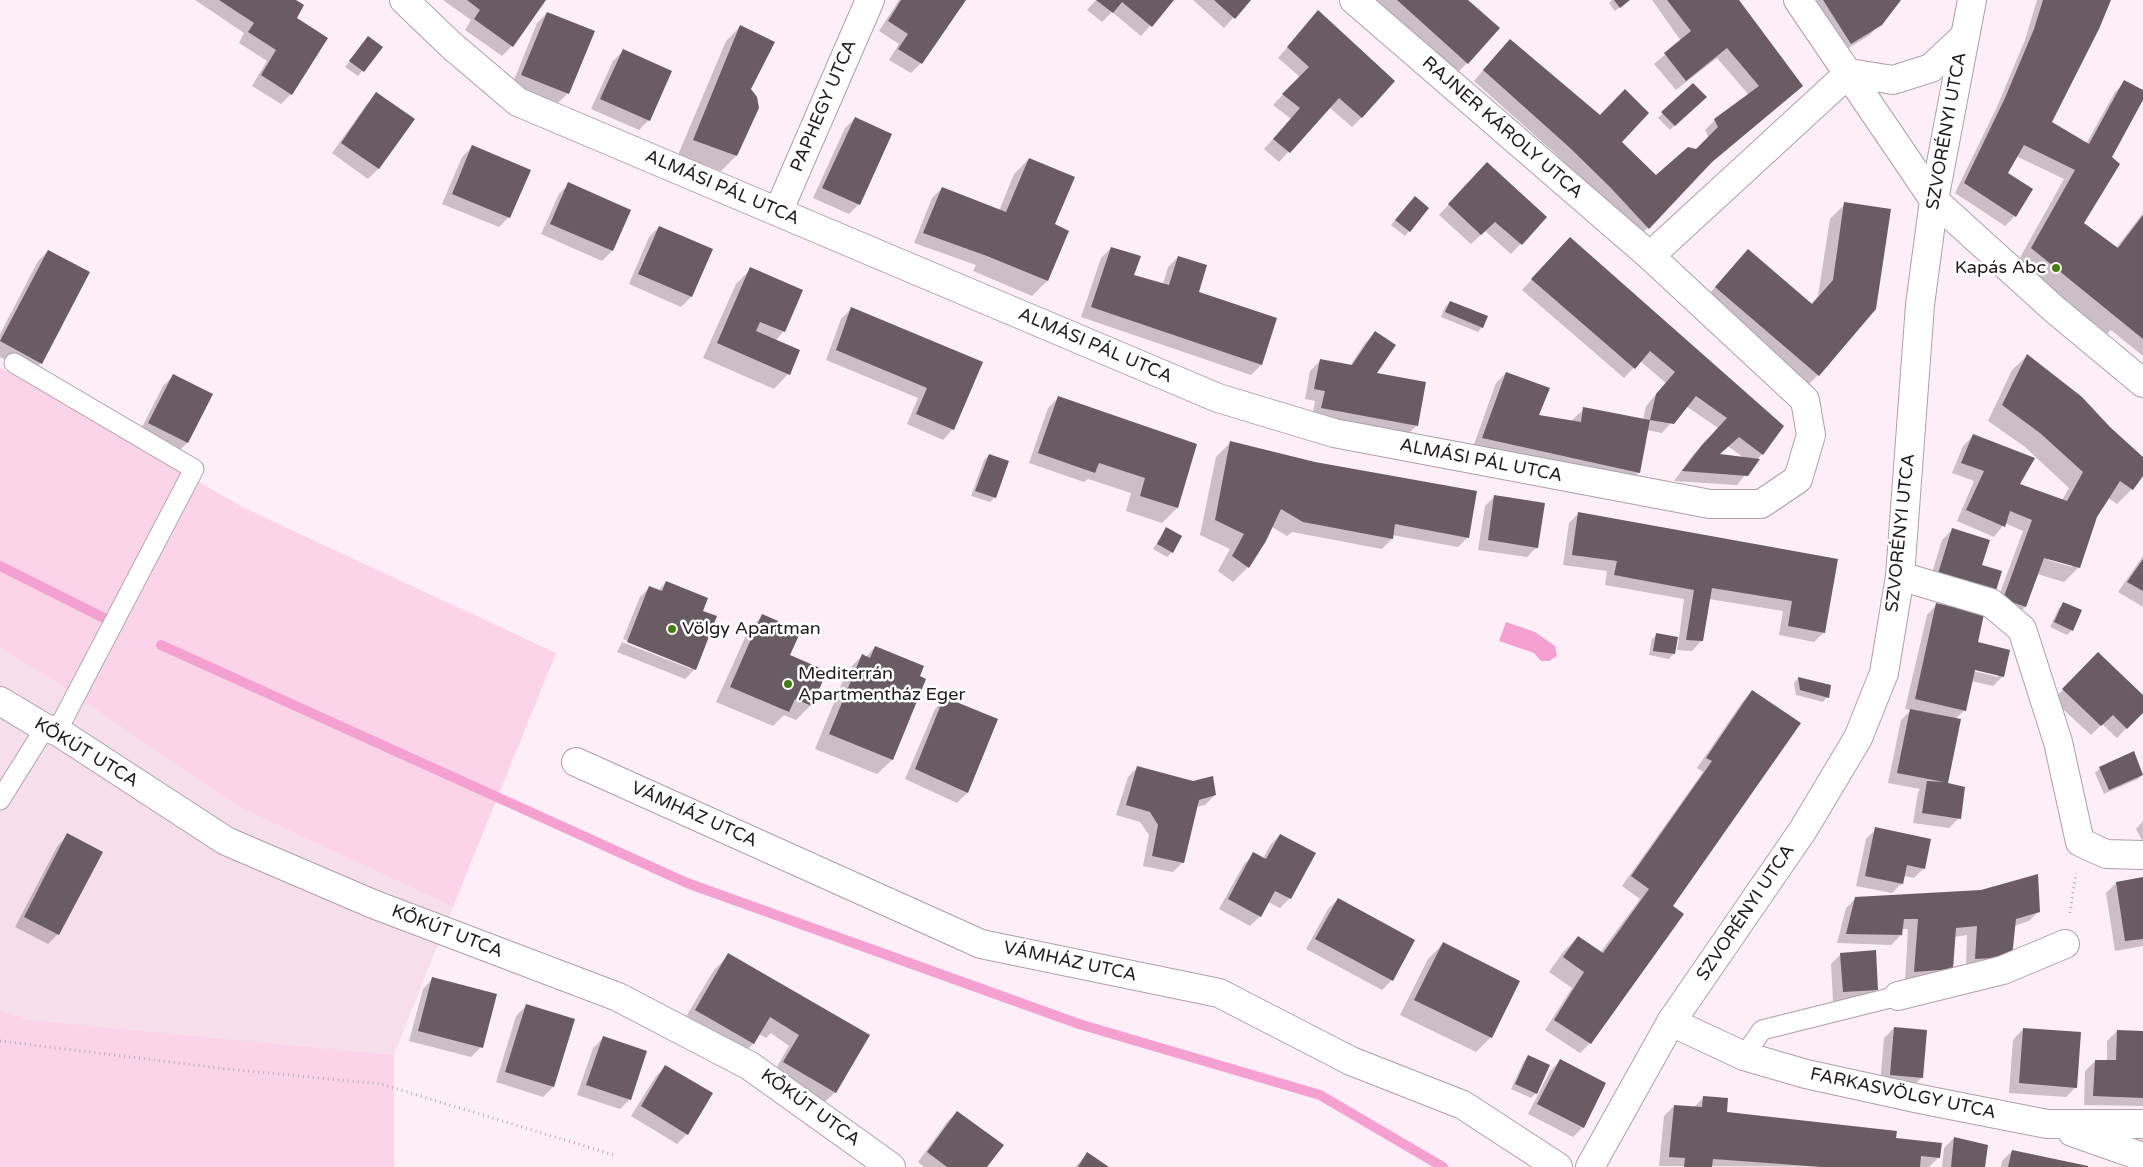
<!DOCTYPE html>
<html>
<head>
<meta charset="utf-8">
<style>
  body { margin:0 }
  canvas { display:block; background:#feeef7 }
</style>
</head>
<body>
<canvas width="2143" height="1167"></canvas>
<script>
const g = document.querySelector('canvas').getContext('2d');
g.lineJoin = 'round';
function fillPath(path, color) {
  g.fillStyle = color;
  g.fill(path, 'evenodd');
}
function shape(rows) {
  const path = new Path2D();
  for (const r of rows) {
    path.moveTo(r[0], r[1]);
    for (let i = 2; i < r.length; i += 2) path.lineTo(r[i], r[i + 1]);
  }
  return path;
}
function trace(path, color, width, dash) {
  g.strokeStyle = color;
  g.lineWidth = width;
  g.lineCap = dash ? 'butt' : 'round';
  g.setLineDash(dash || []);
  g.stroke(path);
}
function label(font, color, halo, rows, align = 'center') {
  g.font = font + ' "Varela Round",sans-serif';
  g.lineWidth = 5;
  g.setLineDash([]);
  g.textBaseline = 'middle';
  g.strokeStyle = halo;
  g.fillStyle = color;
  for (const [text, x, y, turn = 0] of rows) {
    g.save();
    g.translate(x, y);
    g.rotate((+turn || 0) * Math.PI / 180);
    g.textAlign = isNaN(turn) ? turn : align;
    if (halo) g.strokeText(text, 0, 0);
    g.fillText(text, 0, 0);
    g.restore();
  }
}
fillPath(shape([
  [0,648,48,677,239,807,453,907,394,1055,29,1020,0,1010]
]), '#f6deeb');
fillPath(shape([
  [0,367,244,508,556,653,453,907,239,807,48,677,0,648],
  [0,1010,29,1020,394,1055,394,1167,0,1167]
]), '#fbd4e9');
fillPath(shape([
  [1506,622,1535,632,1555,646,1557,656,1549,661,1541,661,1534,653,1499,641]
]), '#f4a0d1');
fillPath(shape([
  [195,0,294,0,295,18,291,94,281,104,252,86,267,61,239,43,244,33],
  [443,0,544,0,512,46,502,56,465,30,471,20],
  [899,0,964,0,921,63,911,73,889,60,899,44,879,31],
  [1096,0,1173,0,1141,36,1112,12,1102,22,1087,10],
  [1193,0,1249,0,1224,28],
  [1375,0,1467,0,1467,63,1457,73],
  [1612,0,1629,0,1615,11,1609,3],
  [1652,0,1738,0,1791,96,1704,169,1638,238,1600,197,1559,157,1474,81,1500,50,1620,142,1656,176,1697,151,1709,138,1705,130,1715,120,1749,95,1717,58,1676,90,1654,64,1681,41],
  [1817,0,1900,0,1870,35,1840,53,1811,6],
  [2037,0,2109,0,2050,123,2086,144,2115,92,2125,82,2143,92,2143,97,2110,157,2082,223,2116,248,2143,213,2143,356,2111,330,2106,335,2017,263,2064,179,2016,156,2006,173,2015,216,2005,226,1955,193,1996,109,2025,40],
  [1318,12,1362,117,1352,127,1329,107,1279,162,1264,149,1291,119,1273,105,1300,77,1278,58],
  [547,13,568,93,558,103,512,85,537,23],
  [740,27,750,89,736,156,721,171,678,155,726,41],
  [368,38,381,47,358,76,345,67],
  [623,51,649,120,639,130,591,109,613,61],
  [1693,84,1705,97,1670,130,1658,118],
  [377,94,413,119,378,169,368,179,332,153,367,104],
  [855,118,859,204,849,214,813,198,845,128],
  [472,147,509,217,499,227,442,204,462,157],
  [1029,159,1054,225,1067,232,1047,281,1032,296,973,271,976,265,914,243,932,198,942,188,999,211,1014,174],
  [1478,173,1546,217,1511,254,1485,231,1471,244,1439,215],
  [569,184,630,210,612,251,602,261,541,234,559,194],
  [1410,202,1409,231,1405,236,1391,225],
  [1845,204,1890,210,1818,375,1803,390,1701,303,1748,251,1811,304,1818,296,1830,219],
  [659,227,711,249,691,297,681,307,629,284,649,237],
  [1111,248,1133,275,1163,284,1168,267,1178,257,1197,293,1276,319,1261,365,1251,375,1081,317,1101,258],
  [1560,248,1762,454,1737,485,1674,481,1692,456,1718,428,1686,406,1662,433,1646,430,1639,472,1624,487,1473,447,1496,383,1506,373,1537,416,1571,421,1584,409,1643,420,1646,406,1666,383,1640,361,1624,378,1522,290],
  [1728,446,1744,458,1718,455],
  [48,251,41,363,31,373,0,357,0,334,38,261],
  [751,269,801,291,784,331,775,341,799,351,788,374,774,389,703,358,736,284],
  [1450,302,1482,327,1478,332,1441,317,1445,307],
  [851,309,982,363,953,429,943,440,907,424,918,398,826,360,841,319],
  [1375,333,1375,374,1417,425,1407,435,1312,418,1315,401,1305,399,1310,371,1320,361,1350,366,1365,343],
  [2027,356,2143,458,2143,474,2132,489,2117,504,2108,498,2096,517,2079,567,2064,582,2037,574,2025,607,2015,617,1994,609,2023,531,2005,523,1994,537,1957,521,1974,481,1952,473,1963,446,1973,436,2018,485,2062,500,2069,488,2025,447,1988,421,2012,370],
  [2049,557,2072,564,2072,567,2048,560],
  [173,376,187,443,177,453,139,433,163,386],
  [1058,398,1196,445,1177,508,1162,523,1126,511,1131,493,1088,479,1084,482,1029,463,1048,408],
  [1231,442,1468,537,1458,547,1392,535,1392,539,1382,549,1292,532,1287,536,1272,527,1248,567,1233,582,1218,571,1230,549,1200,535,1216,457],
  [989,455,995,497,990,502,971,496,984,460],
  [1495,496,1537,547,1527,557,1478,550,1485,506],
  [1579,513,1836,560,1824,632,1814,642,1779,635,1783,611,1709,599,1702,640,1692,651,1677,650,1679,639,1676,638,1673,654,1669,659,1649,655,1652,639,1657,635,1679,638,1684,599,1605,585,1607,571,1563,565,1569,523],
  [1166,529,1172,552,1167,557,1153,549],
  [1952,530,1988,541,1928,586,1942,540],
  [2143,556,2143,607,2118,592],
  [666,582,702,611,695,669,685,679,617,652,622,642,691,669,691,667,623,639,640,597,650,587,658,591],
  [1937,604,2003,676,1993,686,1971,681,1965,710,1955,719,1946,784,1959,818,1949,828,1913,823,1918,792,1920,789,1888,783,1901,720,1911,710,1905,709,1927,615],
  [1969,667,1998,674,1998,677,1969,670],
  [2064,604,2072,630,2067,635,2050,627,2059,608],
  [762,616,789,656,811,705,796,720,784,715,773,726,716,702,748,631],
  [875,647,925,680,892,760,877,774,815,749,847,671,862,656,866,657],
  [2098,654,2143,697,2143,711,2117,738,2102,724,2091,735,2053,700],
  [1798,678,1830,686,1827,697,1823,702,1796,695,1794,683],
  [1753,691,1672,905,1590,1043,1580,1053,1545,1030,1572,988,1549,972,1563,952,1578,937,1600,953,1640,899,1622,886,1703,772,1697,768,1743,701],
  [945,699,997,720,967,793,957,803,905,779,935,709],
  [1138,767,1193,783,1215,795,1205,805,1196,807,1183,862,1173,872,1143,866,1149,835,1140,822,1116,815,1128,777],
  [2100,768,2143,774,2138,779,2104,794,2095,773],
  [2143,821,2143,842,2136,829],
  [1876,829,1924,868,1914,878,1903,876,1902,883,1892,893,1856,886,1866,839],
  [68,835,58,934,48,944,15,927,58,845],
  [1280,835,1290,898,1280,908,1268,902,1260,916,1250,926,1219,909,1244,864,1254,854,1263,859,1270,845],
  [2143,879,2143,946,2115,951,2106,893,2116,883],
  [1856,898,2039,911,2029,921,2014,926,2011,957,1966,968,1967,935,1954,937,1952,969,1905,981,1908,929,1902,929,1901,935,1891,945,1837,943,1846,908],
  [1338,899,1414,940,1392,980,1382,990,1306,949,1328,909],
  [1443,944,1491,1037,1476,1052,1400,1015,1428,959],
  [1841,954,1877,989,1867,999,1833,1001,1831,964],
  [729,955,799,996,835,1092,825,1102,774,1072,789,1046,771,1033,766,1038,759,1034,753,1044,738,1058,681,1025,714,970],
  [433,978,481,1047,471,1057,409,1041,423,989],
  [526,1006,553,1087,543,1097,496,1082,516,1016],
  [1894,1028,1922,1077,1912,1087,1880,1085,1884,1038],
  [2023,1029,2076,1087,2066,1097,2009,1093,2013,1040],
  [2117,1031,2143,1032,2143,1106,2084,1105,2085,1071,2095,1061,2107,1061,2107,1041],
  [603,1038,630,1099,620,1109,577,1095,593,1048],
  [1528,1056,1536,1093,1531,1098,1511,1089,1524,1061],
  [1560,1061,1583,1127,1573,1137,1528,1114,1550,1071],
  [666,1066,687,1134,677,1144,631,1116,656,1076],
  [1704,1097,1726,1113,1894,1139,1939,1157,1929,1167,1659,1166,1664,1116,1674,1106,1693,1108],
  [957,1112,986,1167,924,1167,918,1162,947,1122],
  [1954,1138,1984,1167,1942,1167,1944,1148],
  [2012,1151,2086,1167,2001,1167,2002,1161],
  [1087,1154,1107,1167,1075,1167]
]), '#0003');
trace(shape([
  [0,566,116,624],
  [161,645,687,883,1079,1024,1320,1095,1443,1167]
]), '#f4a0d1', 10);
fillPath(shape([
  [219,0,296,0,304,5,297,18,328,38,292,95,261,75,276,50,248,32,254,23],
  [467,0,546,0,513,47,474,19,480,10],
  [901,0,966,0,922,64,898,49,908,34,888,21],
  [1096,0,1174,0,1152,27,1122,2,1113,13],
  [1214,0,1251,0,1235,19],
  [1397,0,1468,0,1500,28,1468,64],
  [1614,0,1630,0,1620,8],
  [1667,0,1739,0,1803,86,1712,162,1649,229,1610,187,1569,147,1483,70,1510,39,1600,115,1625,89,1649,113,1622,142,1656,175,1688,147,1696,149,1718,127,1714,119,1759,86,1727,48,1686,81,1664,53,1691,31],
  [1823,0,1901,0,1882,25,1851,44],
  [2043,0,2111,0,2099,29,2052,122,2089,144,2124,80,2143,90,2143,100,2112,157,2120,164,2084,223,2118,248,2143,215,2143,339,2031,248,2075,170,2024,145,2008,173,2033,189,2016,217,1964,183,2005,98,2034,29],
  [1318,10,1395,81,1362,118,1339,98,1290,153,1273,139,1300,108,1282,94,1309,67,1287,47],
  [547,12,595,31,569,94,521,75],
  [740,25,775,42,751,89,757,97,759,108,737,156,693,140],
  [368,36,383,47,364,72,349,61],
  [623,49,672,71,650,121,600,99],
  [1693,83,1707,97,1675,126,1661,112],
  [376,92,415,119,379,169,341,143],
  [855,117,892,134,860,205,822,188],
  [472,145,531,170,510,218,452,194],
  [1029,158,1075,177,1055,224,1069,231,1048,281,987,256,923,233,942,187,1006,212],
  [1487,162,1547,217,1522,245,1495,222,1481,235,1448,204],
  [568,182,631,210,613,251,550,224],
  [1415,196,1429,208,1410,232,1395,220],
  [1844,202,1891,209,1876,309,1819,376,1715,287,1748,249,1812,304,1833,280],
  [659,226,713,249,692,297,638,274],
  [1570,237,1784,426,1763,455,1739,437,1720,454,1760,459,1748,476,1682,471,1702,445,1727,418,1696,396,1674,424,1650,420,1656,394,1675,372,1650,351,1635,369,1531,279],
  [1111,247,1141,256,1134,275,1169,285,1178,256,1207,265,1199,292,1277,318,1262,365,1091,307],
  [48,250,90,272,42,364,0,341],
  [750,267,803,290,785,332,760,322,756,331,800,350,790,375,717,343],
  [1450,301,1488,316,1483,328,1445,312],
  [851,307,983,362,954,430,916,414,927,388,836,350],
  [1375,331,1396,345,1377,373,1426,382,1418,426,1321,408,1325,391,1314,389,1320,359,1352,365],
  [2027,354,2082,397,2110,427,2143,457,2143,476,2133,490,2120,481,2097,517,2080,568,2044,558,2026,607,2003,599,2032,520,2010,511,2005,527,1966,510,1984,471,1961,463,1973,434,2035,458,2020,484,2067,501,2083,472,2040,433,2002,405],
  [1506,372,1550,388,1539,415,1581,422,1583,407,1650,420,1640,473,1482,438],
  [173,374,213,394,188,443,148,423],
  [1058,396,1197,444,1178,508,1140,496,1145,478,1099,463,1095,473,1038,453],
  [1230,441,1315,462,1477,491,1469,538,1395,524,1393,539,1303,522,1281,509,1266,541,1249,568,1232,556,1244,534,1215,520],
  [989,454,1009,461,996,498,975,491],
  [1494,495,1545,503,1538,548,1488,540],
  [1578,512,1838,559,1825,633,1788,626,1792,601,1712,588,1703,641,1686,640,1694,590,1614,575,1617,561,1572,555],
  [1166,527,1182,536,1173,553,1157,544],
  [1952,528,1990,540,1982,565,2002,571,1995,594,1937,577],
  [2143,559,2143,591,2127,582],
  [666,581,708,598,703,611,717,616,696,670,627,642,649,586,662,591],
  [2063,602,2082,610,2073,631,2054,622],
  [1936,603,1984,614,1978,642,2010,650,2004,677,1975,670,1966,711,1915,699],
  [762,614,801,631,790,655,827,671,812,706,795,699,789,712,730,687],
  [1656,633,1678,637,1675,654,1653,651],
  [875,646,924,666,920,676,926,679,893,760,829,734,862,654,870,658],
  [2098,652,2143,695,2143,713,2127,729,2113,715,2101,726,2062,689],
  [1798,677,1831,685,1829,698,1800,690],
  [1752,690,1801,723,1673,906,1684,914,1591,1044,1554,1020,1584,972,1563,957,1578,936,1603,953,1649,889,1631,876,1712,761,1706,758],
  [944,697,998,719,968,793,915,769],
  [1910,709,1961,719,1948,783,1965,787,1961,819,1922,813,1927,781,1944,782,1897,773],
  [2134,751,2143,775,2109,790,2099,767],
  [1137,766,1193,781,1213,776,1216,795,1199,800,1184,863,1152,856,1158,825,1150,812,1126,805],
  [1875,827,1931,839,1925,869,1907,865,1903,884,1865,876],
  [67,833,103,852,59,935,24,917],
  [1280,834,1316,853,1291,899,1275,891,1261,917,1228,899,1253,852,1266,859],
  [2038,874,2040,912,2016,919,2012,957,1975,959,1977,926,1956,928,1953,969,1914,972,1918,919,1904,919,1902,935,1846,934,1855,897,1981,890],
  [2143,877,2143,939,2125,941,2116,882],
  [1338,898,1415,940,1393,981,1315,939],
  [1443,942,1520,981,1492,1038,1414,1000],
  [1876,950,1878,990,1843,992,1840,953],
  [728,953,870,1035,836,1093,783,1062,799,1035,770,1017,754,1044,695,1010],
  [432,977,497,994,483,1048,418,1031],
  [526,1004,575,1019,554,1087,505,1072],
  [1894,1027,1927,1030,1923,1078,1890,1075],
  [2023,1028,2081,1032,2077,1088,2019,1083],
  [2117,1030,2143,1031,2143,1098,2093,1096,2095,1060,2116,1060],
  [603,1036,647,1051,631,1100,586,1085],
  [1528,1055,1550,1065,1537,1094,1515,1084],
  [1560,1059,1606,1083,1584,1128,1537,1104],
  [665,1065,713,1093,688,1135,641,1106],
  [1703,1096,1728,1098,1727,1112,1897,1131,1896,1138,1942,1143,1940,1158,1921,1156,1920,1167,1822,1167,1713,1159,1712,1167,1684,1167,1685,1158,1669,1157,1674,1105,1702,1107],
  [957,1111,1004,1145,987,1167,947,1167,927,1152],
  [1954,1137,1988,1145,1985,1167,1951,1167],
  [2012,1150,2088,1166,2088,1167,2008,1167],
  [1087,1152,1109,1167,1078,1167]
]), '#695c63');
const lane = shape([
  [14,363,194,469,57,731],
  [0,800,45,728],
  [1744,1056,1762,1030,1898,996]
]);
const street = shape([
  [404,0,451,45,518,102,1218,398,1334,433,1710,504,1761,504,1798,479,1811,435,1805,400,1650,256,1354,0],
  [1798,0,1934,200,2054,309,2143,383],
  [1849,73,1893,80,1931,68,1964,37],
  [778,212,870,0],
  [1650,256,1849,73],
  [1900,576,1991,603,2022,629,2058,742,2080,842,2106,854,2143,855],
  [0,701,45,728,57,731,226,841,373,904,618,997,750,1066,891,1167],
  [576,762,981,944,1219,993,1351,1061,1463,1105,1558,1167],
  [1898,996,2003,970,2065,944],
  [1671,1022,1744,1056,1806,1074,1920,1099,2047,1124,2143,1124],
  [2072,1132,2143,1157]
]);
const secondary = shape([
  [1590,1167,1671,1022,1803,830,1858,738,1884,673,1900,576,1920,305,1934,200,1972,0]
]);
trace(lane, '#ae9fa8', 21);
trace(street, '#ae9fa8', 30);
trace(secondary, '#ae9fa8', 30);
trace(shape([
  [2070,913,2076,873],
  [0,1041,227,1069,381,1084,614,1155]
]), '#baaeb5', 3, [1, 4]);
trace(lane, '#fff', 19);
trace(street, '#fff', 28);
trace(secondary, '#fff', 28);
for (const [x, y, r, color] of [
  [2056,268,5,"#467d12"],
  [672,629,5,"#467d12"],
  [788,684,5,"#467d12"]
]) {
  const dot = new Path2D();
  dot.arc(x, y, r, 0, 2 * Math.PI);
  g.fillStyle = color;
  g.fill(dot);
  trace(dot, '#fff', 2);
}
label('18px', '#1f1a1d', '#fff', [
  ["PAPHEGY UTCA",824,106,-67],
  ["RAJNER KÁROLY UTCA",1502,128,41],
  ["SZVORÉNYI UTCA",1947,131,-80],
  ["ALMÁSI PÁL UTCA",722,188,23],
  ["ALMÁSI PÁL UTCA",1095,346,23],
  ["ALMÁSI PÁL UTCA",1481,461,11],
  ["SZVORÉNYI UTCA",1901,533,-84],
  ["KŐKÚT UTCA",86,753,31],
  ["VÁMHÁZ UTCA",694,815,24],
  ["SZVORÉNYI UTCA",1746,913,-56],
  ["KŐKÚT UTCA",447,932,21],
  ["VÁMHÁZ UTCA",1070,962,12],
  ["FARKASVÖLGY UTCA",1903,1094,12],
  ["KŐKÚT UTCA",810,1108,36]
]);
label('18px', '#1f1a1d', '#fff', [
  ["Kapás Abc",2046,268,"right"],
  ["Völgy Apartman",682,629],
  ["Mediterrán",798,674],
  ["Apartmentház Eger",798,695]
], 'left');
</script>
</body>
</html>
